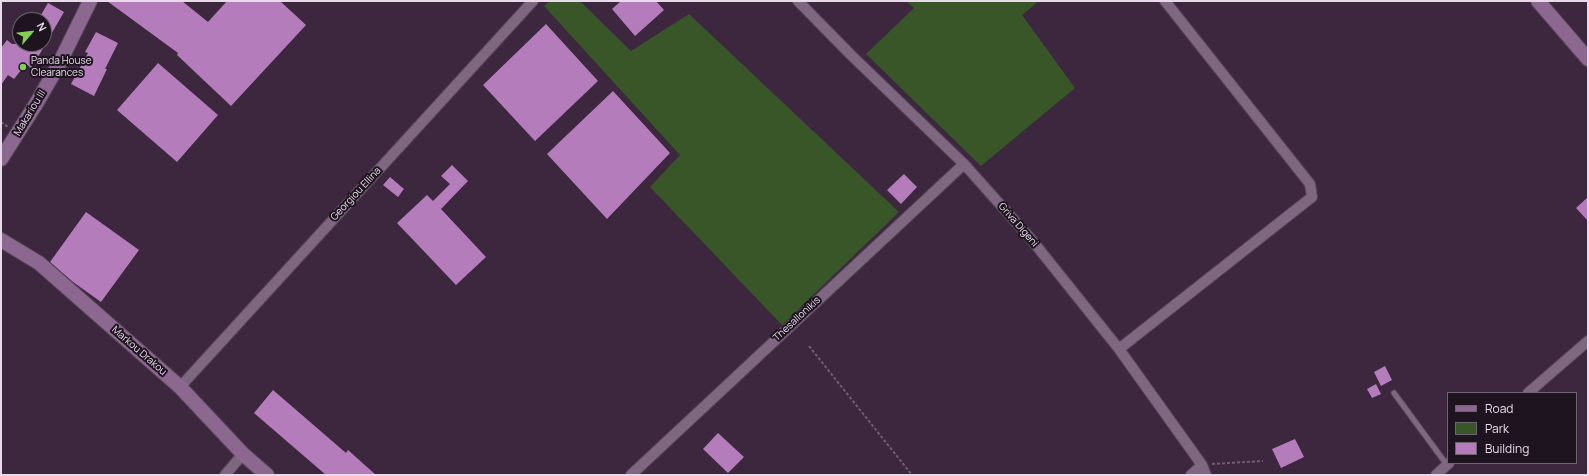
<!DOCTYPE html>
<html>
<head>
<meta charset="utf-8">
<style>
  body { margin:0 }
  #map { position:relative; width:1589px; height:476px; overflow:hidden; background:#3c273f; font-family:Manrope,sans-serif }
  canvas { display:block }
  .frame { position:absolute; inset:0; border:2px solid #e8dae9; pointer-events:none }
  .legend { position:absolute; left:1447px; top:392px; width:130px; height:72px; box-sizing:border-box; background:#1e141f; border:1px solid #6f6370; margin:0; padding:5px 7px; list-style:none; font-size:12px; color:#e8dae9 }
  .legend li { display:flex; align-items:center; gap:8px; height:20px }
  .legend b { width:20px; border:1px solid #6f6370 }
  .north { position:absolute; left:12px; top:12px; width:40px; height:40px; box-sizing:border-box; background:#1e141f; border:1px solid #6f6370; border-radius:50%; rotate:62deg; font-size:11px; font-weight:700; line-height:16px; text-align:center; color:#e8dae9 }
  .north::after { content:''; display:block; margin:auto; width:14px; height:18px; background:#81d050; clip-path:polygon(50% 0,100% 100%,50% 72%,0 100%) }
</style>
</head>
<body>
<div id="map">
<canvas width="1589" height="476"></canvas>
<div class="frame"></div>
<ul class="legend">
<li><b style="height:5px;background:#8c6890"></b>Road</li>
<li><b style="height:11px;background:#395628"></b>Park</li>
<li><b style="height:11px;background:#b57cbc"></b>Building</li>
</ul>
<div class="north">N</div>
</div>
<script>
const g = document.querySelector('canvas').getContext('2d');
g.lineJoin = 'round';
function fillPath(path, color) {
  g.fillStyle = color;
  g.fill(path, 'evenodd');
}
function shape(rows) {
  const path = new Path2D();
  for (const r of rows) {
    path.moveTo(r[0], r[1]);
    for (let i = 2; i < r.length; i += 2) path.lineTo(r[i], r[i + 1]);
  }
  return path;
}
function trace(path, color, width, dash) {
  g.strokeStyle = color;
  g.lineWidth = width;
  g.lineCap = dash ? 'butt' : 'round';
  g.setLineDash(dash || []);
  g.stroke(path);
}
function label(font, color, halo, rows, align = 'center') {
  g.font = font + ' Manrope,sans-serif';
  g.lineWidth = 4;
  g.setLineDash([]);
  g.textBaseline = 'middle';
  g.strokeStyle = halo;
  g.fillStyle = color;
  for (const [text, x, y, turn = 0] of rows) {
    g.save();
    g.translate(x, y);
    g.rotate((+turn || 0) * Math.PI / 180);
    g.textAlign = isNaN(turn) ? turn : align;
    if (halo) g.strokeText(text, 0, 0);
    g.fillText(text, 0, 0);
    g.restore();
  }
}
fillPath(shape([
  [550,1,580,1,631,51,689,14,899,212,782,325,650,187,680,155,544,6],
  [906,1,1039,1,1022,15,1075,88,981,166,866,54,914,8]
]), '#395628');
fillPath(shape([
  [107,1,182,1,208,22,227,1,280,1,306,25,231,106,177,55,178,53],
  [621,1,656,1,664,10,635,36,612,9],
  [48,3,64,12,35,62,31,68,26,64,14,79,8,75,1,85,1,48,7,40,12,44,44,44,44,20,38,20],
  [546,24,598,81,535,141,483,85],
  [96,32,118,43,105,69,107,69,94,96,71,84,88,53,85,52],
  [158,63,218,115,177,162,117,110],
  [613,91,670,153,607,219,547,154],
  [452,165,468,181,441,209,486,257,456,285,397,223,427,195,433,201,450,184,441,176],
  [904,174,917,187,901,204,887,190],
  [390,177,404,189,398,197,383,185],
  [1588,197,1588,221,1576,208],
  [86,212,139,250,101,302,73,282,50,262],
  [1385,366,1392,380,1381,386,1374,372],
  [1376,384,1381,394,1372,398,1367,389],
  [273,390,346,453,348,450,376,475,326,475,254,413],
  [718,433,744,457,728,473,703,449],
  [1295,439,1304,457,1281,468,1272,449]
]), '#b57cbc');
const lane = shape([
  [1394,393,1447,465]
]);
const street = shape([
  [798,1,851,55,964,164,1031,239,1119,349,1202,465,1206,475],
  [1119,349,1312,197,1310,184,1165,1],
  [180,387,533,1],
  [1528,393,1588,341],
  [225,475,243,454],
  [631,475,964,164],
  [1191,475,1202,465],
  [1436,475,1449,463]
]);
const secondary = shape([
  [1538,1,1588,59],
  [1,159,36,104,59,64,90,1],
  [1,240,39,263,180,387,243,454,267,475]
]);
trace(lane, '#564458', 7);
trace(street, '#564458', 12);
trace(secondary, '#564458', 16);
trace(shape([
  [1,122,8,127],
  [809,346,912,475],
  [1212,464,1263,461]
]), '#715e73', 2, [3, 2]);
trace(lane, '#7f6781', 5);
trace(street, '#7f6781', 10);
trace(secondary, '#8c6890', 14);
for (const [x, y, r, color] of [
  [23,67,4,"#81d050"]
]) {
  const dot = new Path2D();
  dot.arc(x, y, r, 0, 2 * Math.PI);
  g.fillStyle = color;
  g.fill(dot);
  trace(dot, '#1e141f', 1.5);
}
label('10px', '#e8dae9', '#1e141f', [
  ["Panda House",31,61],
  ["Clearances",31,73]
], 'left');
label('10px', '#e8dae9', '#1e141f', [
  ["Makariou III",30,113,-59],
  ["Georgiou Ellina",356,194,-47],
  ["Griva Digeni",1018,225,49],
  ["Thesallonikis",797,319,-43],
  ["Markou Drakou",139,351,41]
]);
</script>
</body>
</html>
